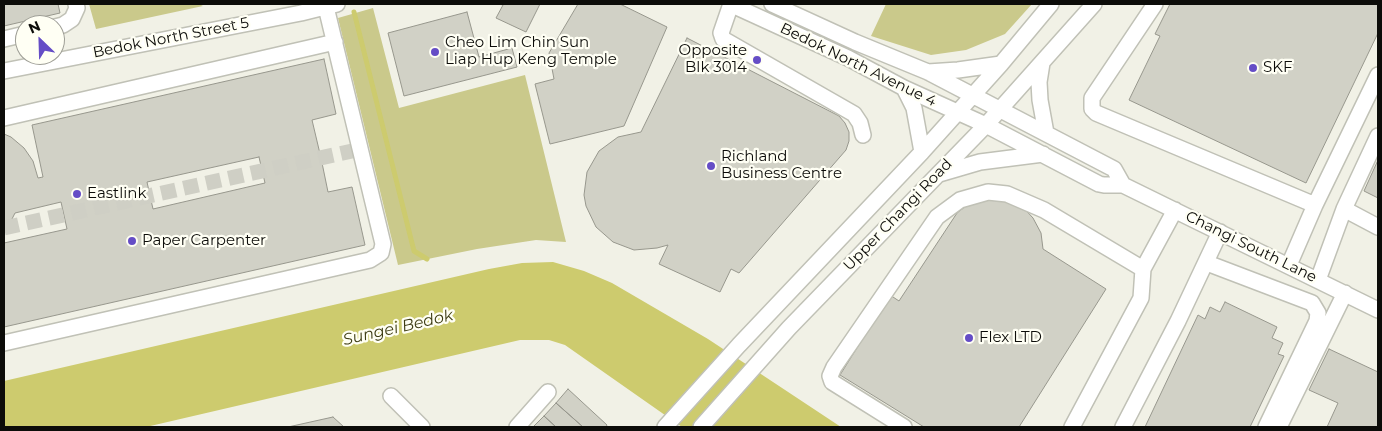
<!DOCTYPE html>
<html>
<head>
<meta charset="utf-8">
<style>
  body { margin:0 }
  #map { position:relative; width:1382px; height:431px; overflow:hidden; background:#f1f1e6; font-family:Montserrat,sans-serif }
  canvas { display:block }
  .frame { position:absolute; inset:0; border:5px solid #0c0c09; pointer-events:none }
  .north { position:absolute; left:15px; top:15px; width:50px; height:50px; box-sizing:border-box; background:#fffff4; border:1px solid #9e9e96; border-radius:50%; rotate:336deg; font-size:14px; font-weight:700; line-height:20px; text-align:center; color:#0c0c09 }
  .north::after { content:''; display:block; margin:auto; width:18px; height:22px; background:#654dc6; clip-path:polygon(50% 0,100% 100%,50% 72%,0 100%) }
</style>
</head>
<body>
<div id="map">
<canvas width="1382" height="431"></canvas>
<div class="frame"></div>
<div class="north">N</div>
</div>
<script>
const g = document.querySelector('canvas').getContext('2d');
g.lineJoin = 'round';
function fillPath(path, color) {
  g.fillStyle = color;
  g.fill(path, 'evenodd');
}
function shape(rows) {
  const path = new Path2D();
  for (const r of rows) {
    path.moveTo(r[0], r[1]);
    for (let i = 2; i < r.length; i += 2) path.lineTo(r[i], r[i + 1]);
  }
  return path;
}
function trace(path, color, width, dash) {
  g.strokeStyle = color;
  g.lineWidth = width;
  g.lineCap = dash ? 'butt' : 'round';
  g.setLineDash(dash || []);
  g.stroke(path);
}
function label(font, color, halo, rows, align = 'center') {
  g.font = font + ' Montserrat,sans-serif';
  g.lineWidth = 4.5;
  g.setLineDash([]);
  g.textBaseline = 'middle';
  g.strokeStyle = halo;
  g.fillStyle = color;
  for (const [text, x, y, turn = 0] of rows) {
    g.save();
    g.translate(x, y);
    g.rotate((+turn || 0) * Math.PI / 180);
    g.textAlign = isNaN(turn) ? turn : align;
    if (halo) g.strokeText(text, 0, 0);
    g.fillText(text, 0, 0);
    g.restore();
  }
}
fillPath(shape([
  [89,4,199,4,203,6,96,29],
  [886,4,1032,4,1005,34,966,50,931,55,871,36],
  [373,8,399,108,525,75,566,242,536,240,477,249,398,265,338,18]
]), '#cac98b');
fillPath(shape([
  [553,262,584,271,612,283,708,339,841,427,682,427,565,345,549,340,520,340,146,427,4,427,4,381,489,269,522,263]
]), '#cdcb6e');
trace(shape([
  [354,12,414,251,427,259]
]), '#cdcb6e', 5);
const building = shape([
  [4,4,58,4,60,13,4,26,4,4],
  [499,4,540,4,526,32,496,18,503,5,499,4],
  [578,4,620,4,667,27,624,126,550,144,535,84,554,79,549,53,578,4],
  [1170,4,1378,4,1378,33,1306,183,1129,100,1160,36,1155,34,1170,4],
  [467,12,479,57,512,48,517,67,404,96,388,33,467,12],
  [687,38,839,116,845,123,849,132,849,141,846,150,739,273,731,269,720,292,659,264,668,245,657,248,634,250,613,242,596,227,586,206,584,195,587,172,599,151,618,137,641,132,687,38],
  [324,59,336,114,312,120,321,158,328,192,352,187,365,245,4,327,4,243,67,229,61,202,15,213,10,223,4,231,4,134,11,137,24,148,33,161,38,178,43,177,32,125,324,59],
  [259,157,265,183,153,209,147,182,259,157],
  [1378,160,1378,198,1364,191,1378,160],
  [987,198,1005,199,1021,205,1033,218,1041,233,1043,249,1106,289,1019,427,924,427,840,375,890,295,899,301,957,213,971,202,987,198],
  [1225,302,1277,327,1272,338,1283,343,1278,354,1284,356,1250,427,1145,427,1198,315,1205,319,1210,307,1220,312,1225,302],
  [1329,349,1378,372,1378,427,1327,427,1338,403,1309,390,1329,349],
  [568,389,607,425,606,427,583,427,556,403,568,389],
  [556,403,583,427,556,427,544,416,556,403],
  [544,416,556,427,533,427,544,416],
  [333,417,344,427,288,427,333,417]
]);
fillPath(building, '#d1d1c6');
trace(building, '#97978d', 1);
trace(shape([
  [4,228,361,149]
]), '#cfcfc5', 15, [15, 8]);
const minor = shape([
  [730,4,848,58,904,88,986,125,1099,184,1104,185,1123,185,1378,310],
  [731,4,721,33,723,39,854,114,860,123,863,135],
  [772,4,855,42,928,72,1110,167,1114,169,1123,185],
  [1155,4,1092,98,1092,109,1096,113,1315,205],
  [55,27,63,25,72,19,77,8,76,4],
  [4,39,25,34],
  [1042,63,1039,82,1040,100,1046,133],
  [4,71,301,13,337,4],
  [928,72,958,70,1001,64],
  [904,88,914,108,922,152],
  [4,118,335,42],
  [939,174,980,162,1043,154],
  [1344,209,1378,227],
  [1207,263,1312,303,1318,313,1317,321,1266,427],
  [1289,265,1315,205,1378,75],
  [1318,280,1344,209,1378,136],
  [4,343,370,260,381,253,383,244,326,7],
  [391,396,422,427],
  [517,427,548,392],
  [665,427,739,345,922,152,1001,64,1051,4],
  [701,427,789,328,986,125,1094,4],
  [904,427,832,382,830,376,834,367,937,217,960,200,988,192,1007,194,1044,210,1143,269],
  [1072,427,1141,298,1143,269,1175,210],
  [1123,427,1178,321,1220,232],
  [1279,427,1345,293]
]);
trace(minor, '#c0c1b6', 18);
trace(minor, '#fff', 15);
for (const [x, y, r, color] of [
  [435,52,5,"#654dc6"],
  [757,60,5,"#654dc6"],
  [1253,68,5,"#654dc6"],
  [711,166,5,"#654dc6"],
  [77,194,5,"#654dc6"],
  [132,241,5,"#654dc6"],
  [969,338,5,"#654dc6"]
]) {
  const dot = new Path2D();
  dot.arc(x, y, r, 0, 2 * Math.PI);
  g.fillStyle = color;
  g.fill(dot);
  trace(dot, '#fffff4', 2);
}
label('15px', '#0c0c09', '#fffff4', [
  ["Bedok North Street 5",171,38,-11],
  ["Bedok North Avenue 4",858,65,26],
  ["Upper Changi Road",898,215,-46],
  ["Changi South Lane",1251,247,26]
]);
label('15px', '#0c0c09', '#fffff4', [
  ["Cheo Lim Chin Sun",445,43],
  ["Liap Hup Keng Temple",445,60],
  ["Opposite",747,51,"right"],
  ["Blk 3014",747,68,"right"],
  ["SKF",1263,68],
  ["Richland",721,157],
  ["Business Centre",721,174],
  ["Eastlink",87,194],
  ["Paper Carpenter",142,241],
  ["Flex LTD",979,338]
], 'left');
label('italic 16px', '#3d3c14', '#fffff4', [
  ["Sungei Bedok",398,328,-13]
]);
</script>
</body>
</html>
